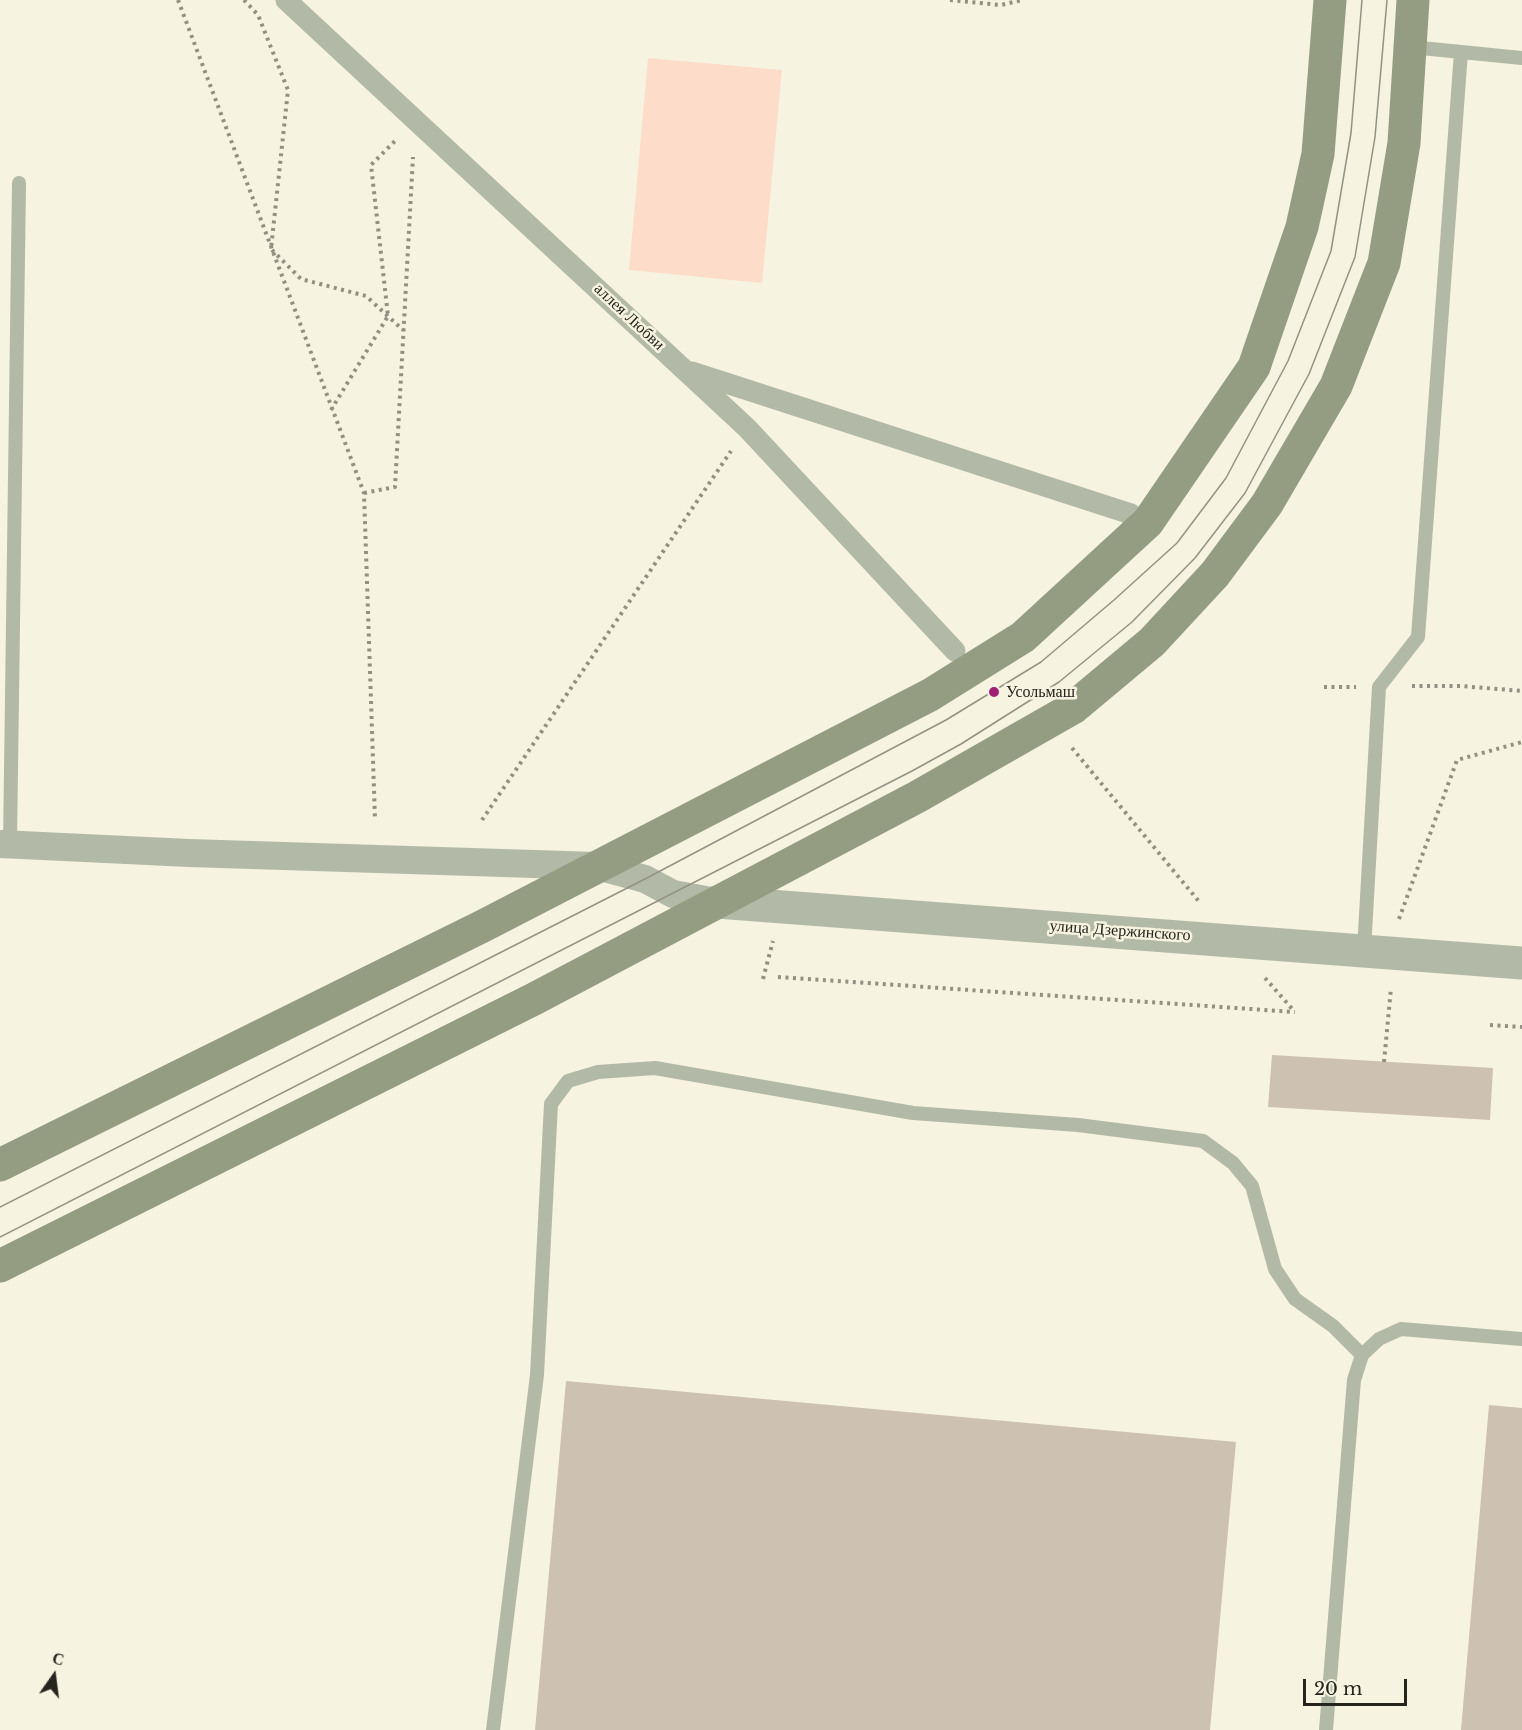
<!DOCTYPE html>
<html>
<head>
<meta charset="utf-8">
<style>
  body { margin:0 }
  #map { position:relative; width:1522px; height:1730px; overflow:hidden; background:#f6f3e0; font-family:"Libre Baskerville",serif }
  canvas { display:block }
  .north { position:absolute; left:24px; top:1646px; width:60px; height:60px; -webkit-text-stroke:4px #f6f3e0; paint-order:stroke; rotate:14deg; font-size:16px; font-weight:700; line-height:24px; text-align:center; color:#25241d }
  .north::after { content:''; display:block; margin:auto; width:21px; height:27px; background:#25241d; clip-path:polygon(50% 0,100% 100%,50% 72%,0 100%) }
  .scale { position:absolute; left:1303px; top:1679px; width:104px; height:27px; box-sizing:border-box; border:3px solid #25241d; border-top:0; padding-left:8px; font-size:18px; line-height:21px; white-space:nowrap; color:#25241d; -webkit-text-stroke:4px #f6f3e0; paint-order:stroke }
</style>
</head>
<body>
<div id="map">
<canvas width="1522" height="1730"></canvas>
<div class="north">С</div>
<div class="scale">20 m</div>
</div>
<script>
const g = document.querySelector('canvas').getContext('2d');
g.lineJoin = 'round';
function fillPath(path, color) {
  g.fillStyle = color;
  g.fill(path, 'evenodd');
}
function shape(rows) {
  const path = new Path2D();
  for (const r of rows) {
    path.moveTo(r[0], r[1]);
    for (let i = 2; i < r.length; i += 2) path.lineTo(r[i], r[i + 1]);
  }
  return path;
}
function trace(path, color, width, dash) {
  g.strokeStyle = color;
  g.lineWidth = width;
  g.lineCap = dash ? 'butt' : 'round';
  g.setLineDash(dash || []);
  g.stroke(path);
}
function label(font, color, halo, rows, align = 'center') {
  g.font = font + ' "Libre Baskerville",serif';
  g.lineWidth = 5;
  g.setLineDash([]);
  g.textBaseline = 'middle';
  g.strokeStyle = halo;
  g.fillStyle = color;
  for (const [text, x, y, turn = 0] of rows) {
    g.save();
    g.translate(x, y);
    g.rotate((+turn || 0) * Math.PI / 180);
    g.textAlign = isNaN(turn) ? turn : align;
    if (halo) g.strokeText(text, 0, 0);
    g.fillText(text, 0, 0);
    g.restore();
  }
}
fillPath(shape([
  [648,58,782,70,762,283,629,270]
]), '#fdddca');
fillPath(shape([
  [1272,1055,1493,1068,1490,1120,1268,1107],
  [566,1381,1236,1442,1210,1730,535,1730],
  [1489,1405,1522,1408,1522,1730,1461,1730]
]), '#cdc2b2');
trace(shape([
  [178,0,364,493,375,819],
  [244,0,258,15,288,90,271,249,301,279,366,296,403,330],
  [950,0,1001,5,1022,0],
  [331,410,388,316,371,165,396,140],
  [364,493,395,487,413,157],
  [1412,686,1461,686,1522,691],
  [1324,687,1356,687],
  [1072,748,1201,904],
  [482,820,731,451],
  [1399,919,1457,760,1522,742],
  [778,977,1295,1012],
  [1265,978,1294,1011],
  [763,979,773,941],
  [1490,1025,1522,1027],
  [1384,1062,1391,988]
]), '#929083', 4, [3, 4.5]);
trace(shape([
  [1411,47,1522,58],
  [10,844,19,183],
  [1364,950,1379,687,1418,637,1461,52],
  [493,1730,537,1375,551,1104,568,1081,598,1072,655,1068,913,1113,1078,1125,1203,1141,1233,1163,1252,1186,1275,1269,1295,1299,1333,1326,1362,1355],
  [1326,1730,1354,1380,1362,1355,1379,1339,1401,1329,1522,1339]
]), '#b3b9a7', 14);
trace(shape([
  [286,0,747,428,955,651],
  [692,372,1131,514]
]), '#b3b9a7', 21);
trace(shape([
  [0,844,189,853,597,866,645,879,673,894,717,902]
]), '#b3b9a7', 28);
trace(shape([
  [717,902,1522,963]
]), '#b3b9a7', 33);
trace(shape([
  [0,1165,483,926,930,695,1023,637,1148,522,1254,367,1302,227,1318,154,1330,0],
  [0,1266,534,999,917,797,1073,708,1152,642,1215,574,1267,504,1336,386,1384,263,1404,143,1413,0]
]), '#949d82', 33);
trace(shape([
  [0,1207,645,879,946,720,1041,662,1114,600,1177,543,1226,478,1288,361,1331,251,1351,133,1362,0],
  [0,1237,912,771,961,744,1059,682,1132,622,1195,558,1245,493,1309,374,1355,257,1375,137,1387,0]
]), '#949285', 1.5);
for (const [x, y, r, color] of [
  [994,692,6,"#9f1f72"]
]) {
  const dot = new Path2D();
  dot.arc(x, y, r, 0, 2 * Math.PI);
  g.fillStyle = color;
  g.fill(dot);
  trace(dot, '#f6f3e0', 2);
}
label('16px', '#25241d', '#f6f3e0', [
  ["аллея Любви",629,317,43],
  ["улица Дзержинского",1120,931,4]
]);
label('16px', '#25241d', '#f6f3e0', [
  ["Усольмаш",1006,692]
], 'left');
</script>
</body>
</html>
